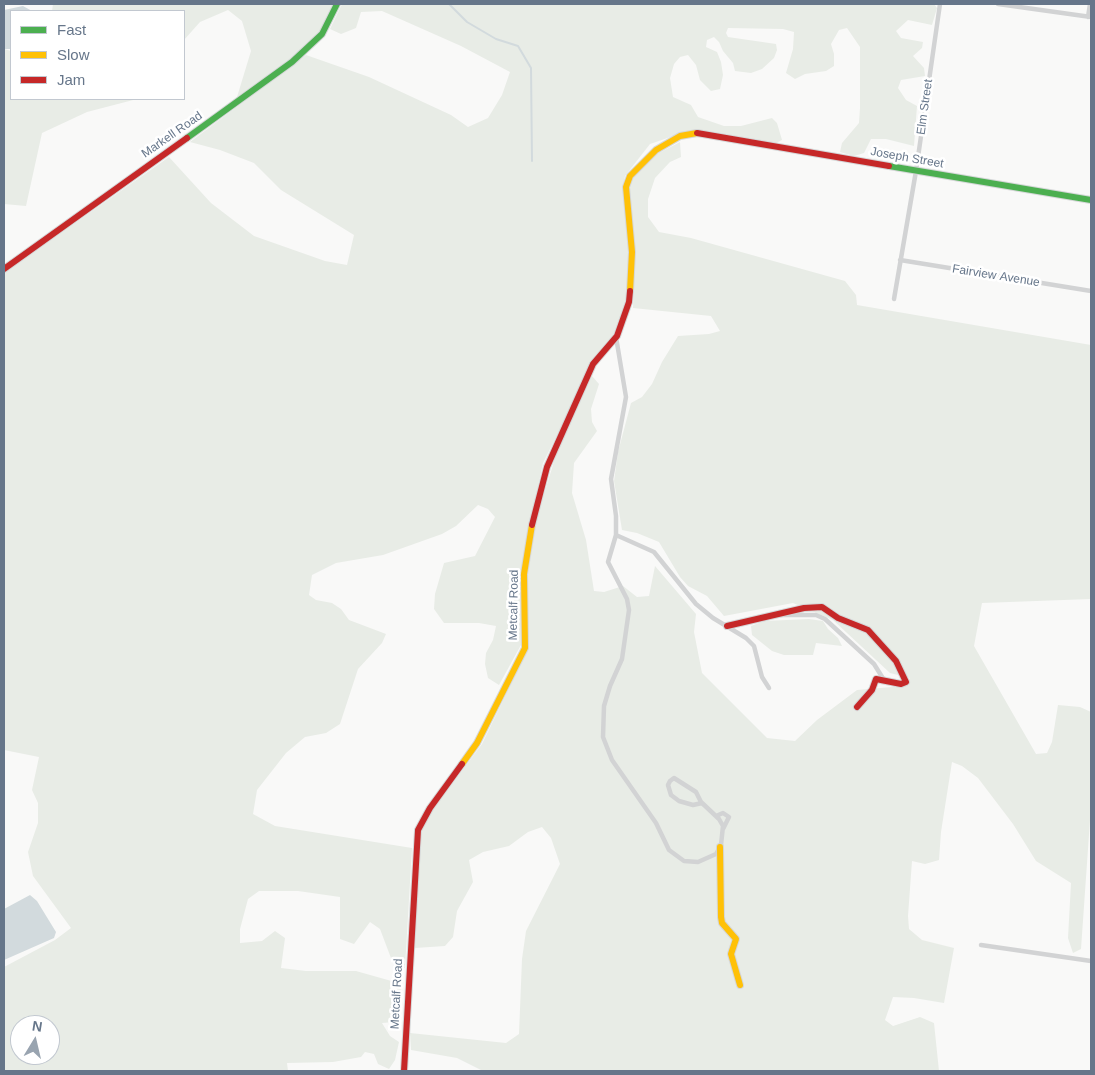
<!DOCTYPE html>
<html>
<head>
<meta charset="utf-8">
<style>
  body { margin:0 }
  #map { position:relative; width:1095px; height:1075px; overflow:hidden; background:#f9f9f8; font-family:Helvetica,sans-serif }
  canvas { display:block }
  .frame { position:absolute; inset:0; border:5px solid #66768a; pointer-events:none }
  .legend { position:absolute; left:10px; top:10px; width:175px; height:90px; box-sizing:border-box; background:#fff; border:1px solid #c2c8d0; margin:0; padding:6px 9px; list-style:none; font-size:15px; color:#66768a }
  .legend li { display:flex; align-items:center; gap:10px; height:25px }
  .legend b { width:25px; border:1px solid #c2c8d0 }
  .north { position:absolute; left:10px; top:1015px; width:50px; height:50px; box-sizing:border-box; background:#fff; border:1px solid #c2c8d0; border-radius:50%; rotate:9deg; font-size:14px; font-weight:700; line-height:20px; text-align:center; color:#66768a }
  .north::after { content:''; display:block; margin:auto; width:18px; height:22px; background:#99a4b0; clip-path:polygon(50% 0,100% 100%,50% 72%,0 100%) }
</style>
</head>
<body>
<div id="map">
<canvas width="1095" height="1075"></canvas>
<div class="frame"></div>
<ul class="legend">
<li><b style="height:6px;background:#4caf50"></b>Fast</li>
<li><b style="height:6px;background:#ffc107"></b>Slow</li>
<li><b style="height:6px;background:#c62828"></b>Jam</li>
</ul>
<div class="north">N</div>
</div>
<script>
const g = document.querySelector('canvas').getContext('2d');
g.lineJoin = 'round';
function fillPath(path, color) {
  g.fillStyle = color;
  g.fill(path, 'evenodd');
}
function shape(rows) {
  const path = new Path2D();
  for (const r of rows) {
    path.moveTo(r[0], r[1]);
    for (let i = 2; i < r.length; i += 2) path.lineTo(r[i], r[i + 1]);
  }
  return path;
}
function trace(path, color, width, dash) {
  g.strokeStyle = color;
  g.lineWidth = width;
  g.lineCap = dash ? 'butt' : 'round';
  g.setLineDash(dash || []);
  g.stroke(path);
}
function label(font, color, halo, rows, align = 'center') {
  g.font = font + ' Helvetica,sans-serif';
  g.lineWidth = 5;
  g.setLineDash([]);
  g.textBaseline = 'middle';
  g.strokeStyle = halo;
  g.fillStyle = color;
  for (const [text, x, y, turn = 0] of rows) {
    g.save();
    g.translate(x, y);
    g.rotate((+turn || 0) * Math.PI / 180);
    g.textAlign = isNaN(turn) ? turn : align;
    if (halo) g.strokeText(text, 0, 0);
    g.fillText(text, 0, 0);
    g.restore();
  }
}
fillPath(shape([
  [53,4,333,4,319,33,289,61,237,97,251,51,242,21,228,10,200,22,184,40,184,11,52,11],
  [342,4,934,4,937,8,932,25,908,20,896,31,901,38,923,42,922,48,913,56,924,68,925,76,901,80,898,88,906,100,917,106,914,146,886,139,871,139,864,153,854,156,840,152,842,143,859,123,860,108,860,47,847,28,839,30,831,44,834,54,834,66,826,71,805,74,795,79,786,73,793,49,794,32,783,29,728,28,726,33,728,37,776,44,777,50,774,58,762,69,751,73,735,71,733,63,723,51,719,42,714,37,707,40,706,47,717,52,721,62,723,75,720,89,711,91,700,80,696,65,688,55,680,57,674,64,670,78,673,97,691,105,698,117,724,126,741,126,772,118,777,123,782,140,776,143,709,131,685,132,650,144,625,176,623,187,629,253,627,301,613,336,573,403,543,463,525,548,521,645,499,685,488,678,485,664,486,653,493,640,496,626,479,623,444,623,434,609,435,594,444,563,475,556,495,517,488,509,478,505,456,526,442,534,383,555,336,563,312,575,309,595,316,600,332,603,341,609,349,620,386,634,382,643,358,669,340,724,326,733,305,737,286,753,257,790,253,814,275,826,412,848,405,968,394,966,380,929,370,922,354,944,340,939,340,897,298,891,259,891,248,899,240,929,240,943,262,941,275,931,285,938,281,968,306,971,356,971,402,984,394,1022,382,1023,390,1036,399,1042,395,1060,389,1069,378,1064,374,1054,365,1052,361,1057,333,1062,287,1063,288,1071,4,1071,4,967,55,940,71,928,33,876,28,852,38,823,38,803,32,790,39,757,4,750,4,273,169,157,211,203,254,236,325,261,347,265,354,235,281,190,254,163,220,150,190,142,306,55,369,77,451,115,468,127,488,118,502,95,510,72,461,46,382,11,361,12,356,28,341,34,330,29],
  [20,1025,50,1025,50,1055,20,1055],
  [4,49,11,51,11,99,137,99,87,112,42,133,26,206,4,204],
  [680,142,681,157,670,162,655,178,648,199,648,217,659,232,691,238,845,281,856,295,857,305,1091,345,1091,599,982,603,974,646,1036,754,1047,753,1052,742,1058,705,1080,707,1091,712,1091,806,1081,949,1073,953,1068,938,1071,883,1036,861,1013,824,978,778,962,766,952,762,941,832,939,860,925,864,912,861,908,916,909,929,922,940,954,948,944,1003,914,998,893,997,885,1020,893,1026,920,1017,934,1023,939,1071,483,1071,457,1058,411,1050,410,1033,506,1043,519,1034,522,959,526,931,560,864,551,838,542,827,528,832,509,846,483,852,469,860,473,882,457,911,453,937,445,946,415,948,421,831,432,811,482,744,527,651,528,573,537,517,556,455,592,376,599,384,591,409,592,422,597,431,574,463,572,493,586,540,594,591,604,592,623,586,637,597,649,596,655,566,696,614,694,632,702,673,767,738,795,741,817,720,857,690,904,686,910,678,890,673,833,620,793,603,724,616,707,596,688,586,680,577,659,542,637,533,622,530,614,481,618,452,631,403,642,397,652,384,662,362,678,336,709,334,720,331,711,316,633,308,635,249,629,192,631,180,636,173,657,154],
  [809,619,823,621,828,629,838,638,842,646,816,643,813,655,784,655,772,651,752,635,751,626,764,621]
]), '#e8ece6');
fillPath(shape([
  [23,6,32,11,11,11,11,49,4,49,4,10],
  [30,895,37,901,56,932,54,938,4,960,4,909]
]), '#d2dadd');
trace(shape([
  [449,4,467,22,496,39,518,46,531,68,532,161]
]), '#d2dadd', 2);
const fast = shape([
  [187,138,292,62,322,34,337,4],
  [889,166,1091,200]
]);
const slow = shape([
  [630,291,632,252,626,187,630,176,656,150,680,136,697,133],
  [462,764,477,743,525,648,524,574,532,525],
  [720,847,721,917,722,923,736,939,731,954,740,985]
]);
const jam = shape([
  [697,133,889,166],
  [4,269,187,138],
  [532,525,547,467,593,364,617,336,629,302,630,291],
  [727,626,804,608,822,607,838,618,868,630,896,661,906,682,901,684,876,679,872,690,857,707],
  [404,1071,418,830,430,808,462,764]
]);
trace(fast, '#d5d7d8', 8);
trace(slow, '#d5d7d8', 8);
trace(jam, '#d5d7d8', 8);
trace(shape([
  [998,4,1091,17],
  [1088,17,1090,4],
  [900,260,1091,291],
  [894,299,916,171,940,4],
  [616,337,626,397,611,479,616,516,616,535,608,562,627,599,629,610,622,659,610,686,604,706,603,737,612,760,656,823,669,850,684,861,698,862,716,854,721,845,723,826,719,819,701,802,696,792,674,778,670,781,668,785,671,795,679,801,693,805,702,803],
  [616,535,654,552,696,604,713,618,746,638,754,646,762,677,769,688],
  [780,615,816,615,825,619,874,664,884,680],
  [716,816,723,813,729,817,723,829],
  [981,945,1091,961]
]), '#d2d3d4', 4.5);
trace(fast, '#4caf50', 6);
trace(slow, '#ffc107', 6);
trace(jam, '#c62828', 6);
label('12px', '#66768a', '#fff', [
  ["Elm Street",925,107,-82],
  ["Markell Road",172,135,-35],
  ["Joseph Street",907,158,10],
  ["Fairview Avenue",996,276,9],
  ["Metcalf Road",514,605,-89],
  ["Metcalf Road",397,994,-87]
]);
</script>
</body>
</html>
